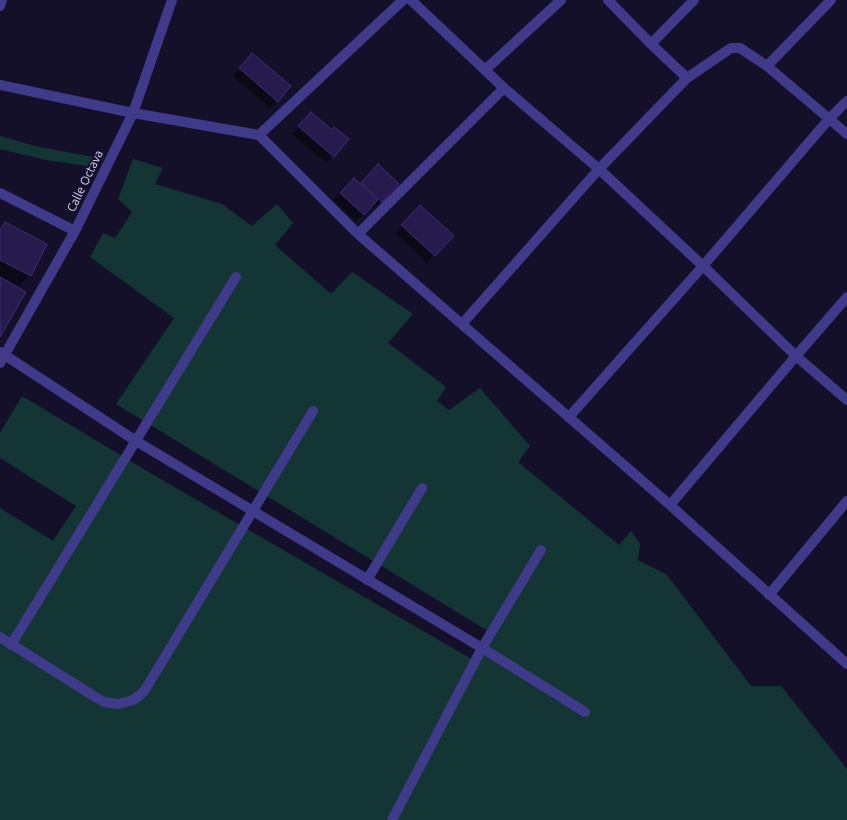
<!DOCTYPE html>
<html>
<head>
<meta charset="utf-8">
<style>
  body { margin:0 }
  canvas { display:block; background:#15102a }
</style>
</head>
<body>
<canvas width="847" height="820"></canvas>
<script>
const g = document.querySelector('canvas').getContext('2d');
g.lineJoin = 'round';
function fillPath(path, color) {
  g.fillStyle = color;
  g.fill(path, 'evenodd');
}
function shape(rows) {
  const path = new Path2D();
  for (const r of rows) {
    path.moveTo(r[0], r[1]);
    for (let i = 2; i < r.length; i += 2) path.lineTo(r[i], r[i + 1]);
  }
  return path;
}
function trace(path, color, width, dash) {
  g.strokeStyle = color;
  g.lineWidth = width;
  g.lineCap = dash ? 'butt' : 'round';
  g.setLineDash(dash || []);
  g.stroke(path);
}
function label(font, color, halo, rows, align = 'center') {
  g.font = font + ' Ubuntu,sans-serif';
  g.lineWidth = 3;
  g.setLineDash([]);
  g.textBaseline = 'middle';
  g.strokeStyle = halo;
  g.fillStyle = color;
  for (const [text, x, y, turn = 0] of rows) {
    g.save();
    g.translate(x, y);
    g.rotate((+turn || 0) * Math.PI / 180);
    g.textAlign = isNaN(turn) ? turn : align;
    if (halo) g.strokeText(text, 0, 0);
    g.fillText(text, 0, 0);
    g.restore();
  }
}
fillPath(shape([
  [0,136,35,146,93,157,87,166,46,160,0,149],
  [133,159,163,168,155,184,222,204,252,226,277,204,293,223,275,245,331,294,352,272,413,314,388,343,446,387,437,401,449,410,480,388,530,446,518,462,619,545,631,531,640,544,638,560,667,575,751,686,781,686,847,769,847,820,0,820,0,508,53,541,76,506,0,458,0,433,22,396,152,474,475,661,493,634,116,404,174,318,90,257,103,233,115,238,132,212,118,199]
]), '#133534');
fillPath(shape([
  [245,61,277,101,270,108,233,76],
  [304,121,331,131,348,140,326,163,292,134],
  [371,173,381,201,374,208,371,206,356,221,333,200,347,186,360,185],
  [413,213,452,236,427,263,395,233],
  [5,223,30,275,19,286,0,276,0,228]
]), '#0007');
const building = shape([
  [252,53,291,86,278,102,239,68,252,53],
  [311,112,332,130,334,127,349,139,334,157,298,126,311,112],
  [378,164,399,184,382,202,361,183,378,164],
  [354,178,378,200,364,215,340,193,354,178],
  [420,205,454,236,435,256,401,225,420,205],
  [5,222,47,244,31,276,0,260,0,230,5,222],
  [0,277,26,292,0,337,0,277]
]);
fillPath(building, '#261b4c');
trace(building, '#3e2d79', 1);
trace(shape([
  [411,0,504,88,599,169,703,266,796,356,847,400],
  [608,0,651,44,687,78],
  [0,6,2,0],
  [651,44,694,0],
  [767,66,831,0],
  [485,70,561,0],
  [0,85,133,113,259,135,358,234,670,505,847,664],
  [259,135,403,0],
  [0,193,75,231],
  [358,234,504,88],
  [462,324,599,169,687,78,731,48,740,48,767,66,847,134],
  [0,352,136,441,482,648,585,712],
  [0,363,75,231,133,113,172,0],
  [569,417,703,266,829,119,847,101],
  [670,505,796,356,847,297],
  [367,580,422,488],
  [769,595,847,501],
  [0,637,97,698,104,702,111,703,119,704,133,700,139,696,144,691,148,685,313,411],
  [11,645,236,277],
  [392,820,482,648,541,550]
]), '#3f3a8a', 10);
label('12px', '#dfd9ff', '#15102a', [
  ["Calle Octava",85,181,-64]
]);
</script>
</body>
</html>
